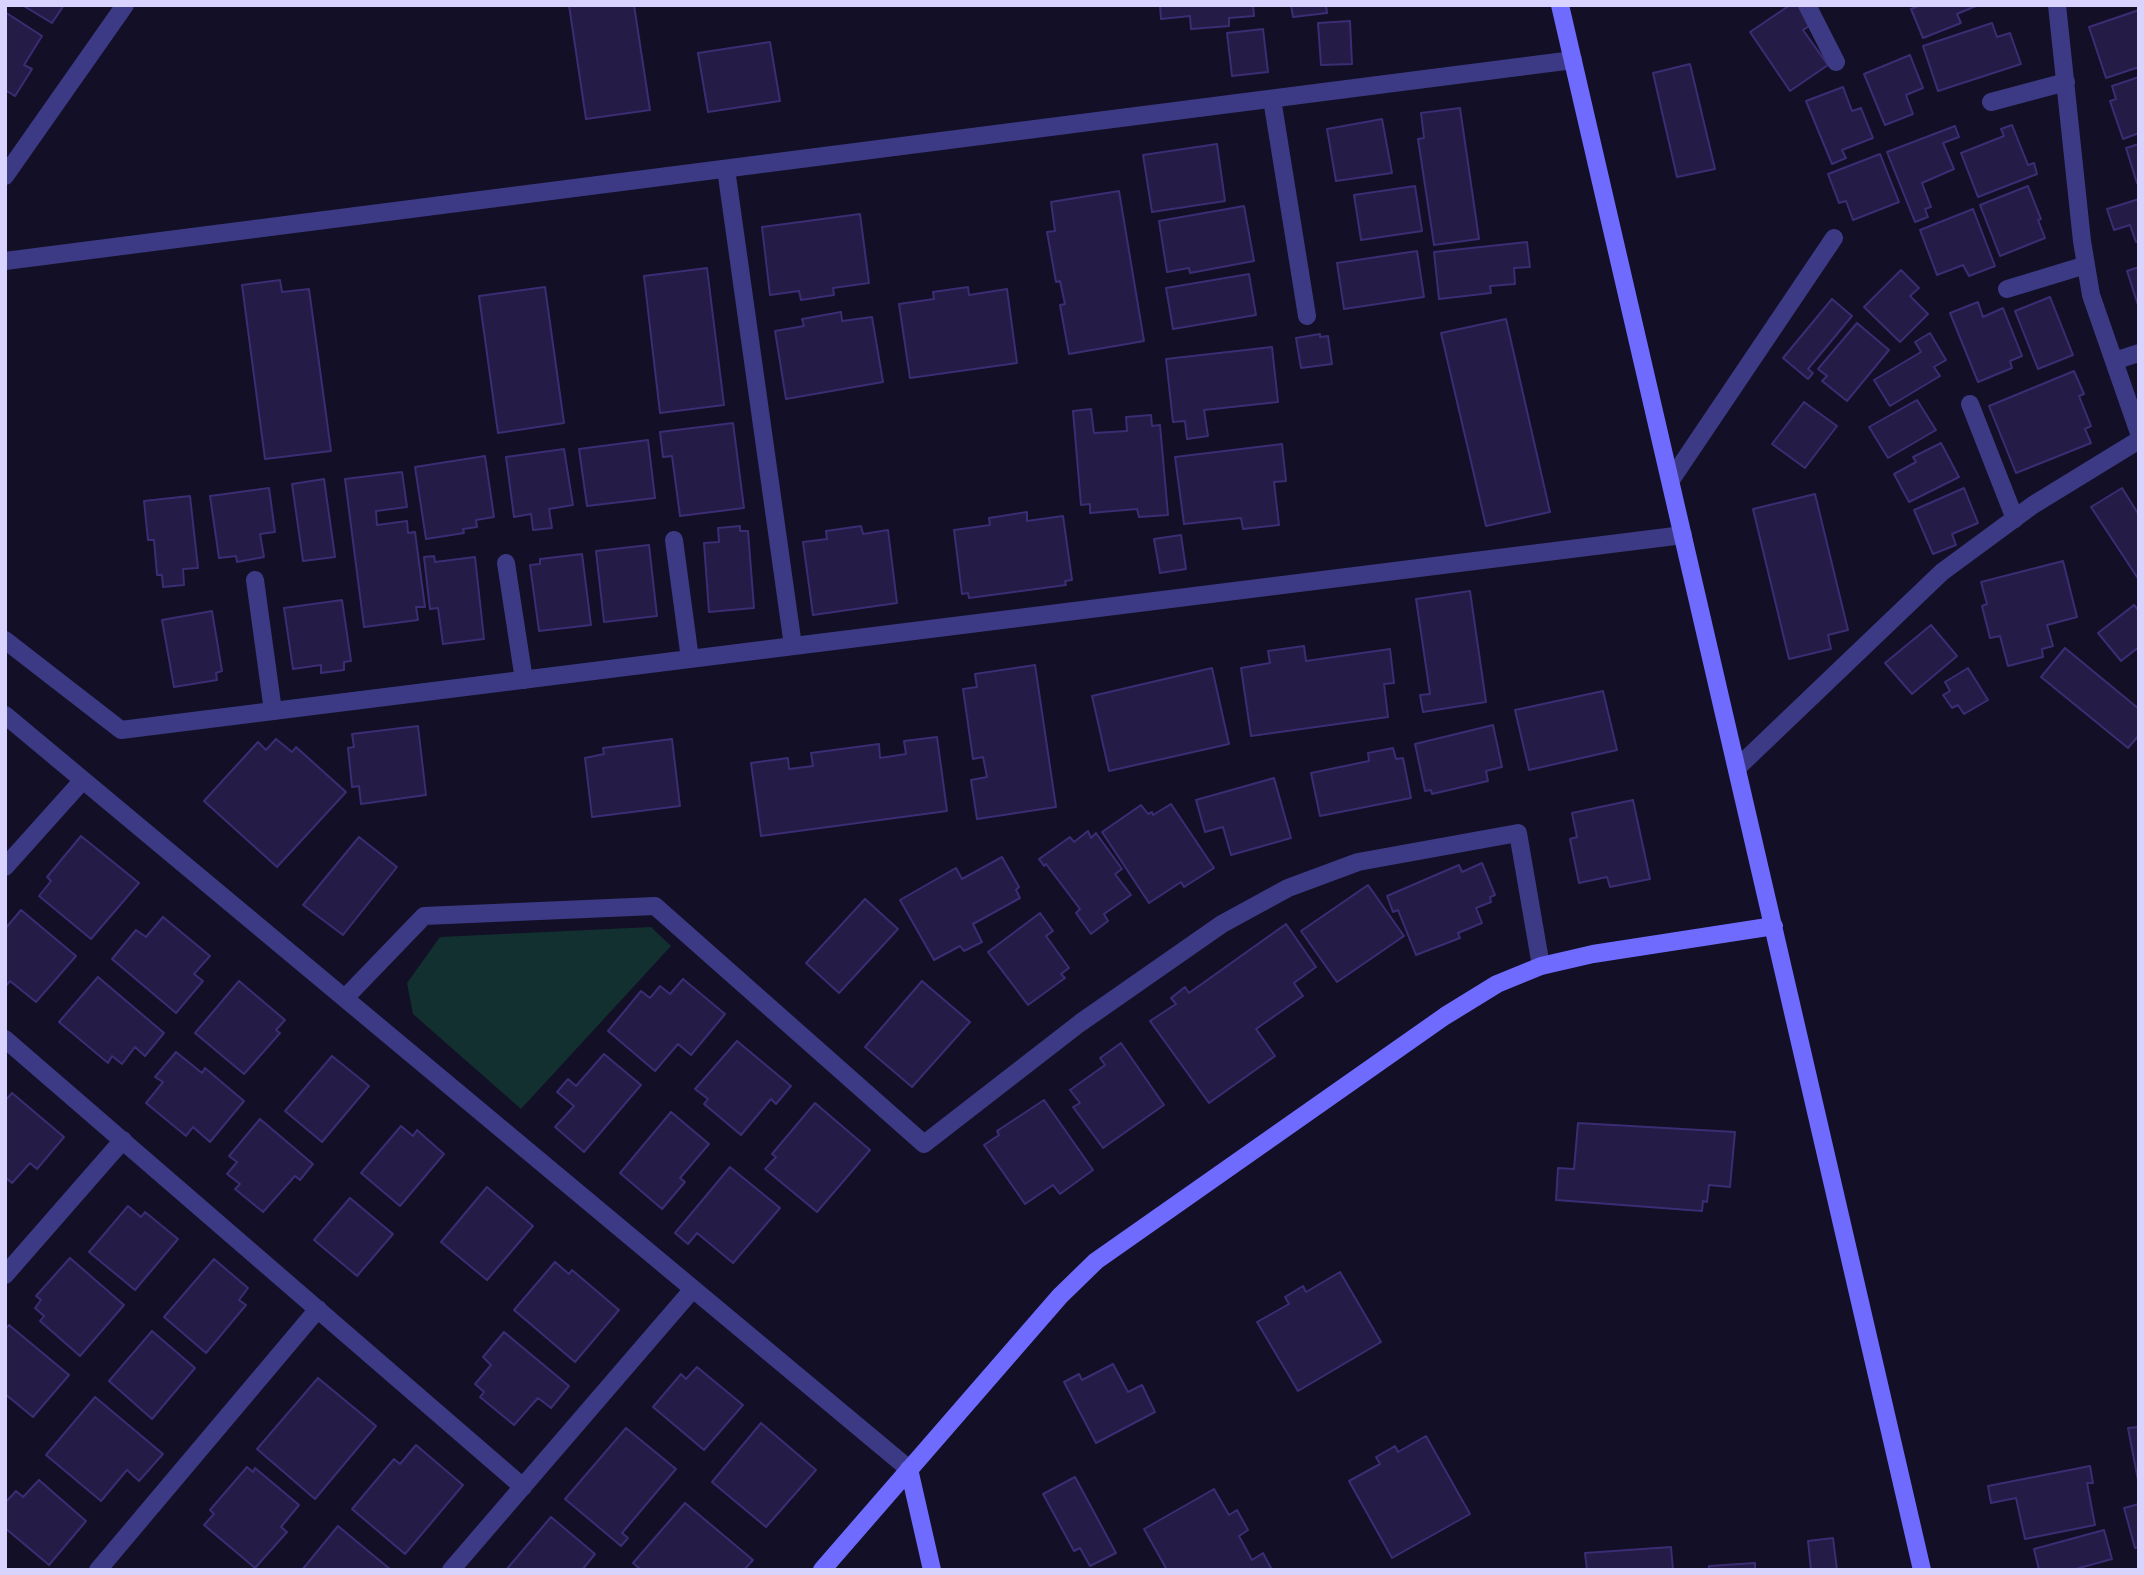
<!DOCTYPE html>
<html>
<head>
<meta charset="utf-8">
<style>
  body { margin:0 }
  #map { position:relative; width:2144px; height:1575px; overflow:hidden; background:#130f26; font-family:"Titillium Web",sans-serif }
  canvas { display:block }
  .frame { position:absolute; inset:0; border:7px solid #d9d4ff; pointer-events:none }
</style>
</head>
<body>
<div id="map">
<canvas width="2144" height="1575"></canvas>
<div class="frame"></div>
</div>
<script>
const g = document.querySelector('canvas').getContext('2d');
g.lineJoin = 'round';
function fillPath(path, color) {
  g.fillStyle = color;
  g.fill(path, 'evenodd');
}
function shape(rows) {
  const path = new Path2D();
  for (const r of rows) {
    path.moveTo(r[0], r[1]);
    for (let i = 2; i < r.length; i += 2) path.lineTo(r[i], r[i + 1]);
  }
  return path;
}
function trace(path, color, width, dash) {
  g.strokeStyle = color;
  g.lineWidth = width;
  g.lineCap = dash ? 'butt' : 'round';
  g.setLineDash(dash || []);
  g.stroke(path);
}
fillPath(shape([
  [651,927,671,946,521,1109,413,1014,407,983,440,937]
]), '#12302f');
const building = shape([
  [22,5,64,5,52,23,22,5],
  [569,5,634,5,650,110,586,119,569,5],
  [1160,5,1253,5,1254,16,1229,18,1229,26,1191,29,1190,16,1161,19,1160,5],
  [1291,5,1326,5,1327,13,1293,17,1291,5],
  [1790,5,1802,5,1814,23,1803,30,1828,65,1790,91,1750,32,1790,5],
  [1921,5,1978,5,1957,14,1961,23,1923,38,1911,9,1921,5],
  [2139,10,2139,67,2106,78,2089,27,2139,10],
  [5,12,42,36,24,65,32,69,15,96,5,90,5,12],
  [1350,21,1352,64,1321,65,1318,23,1350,21],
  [1992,23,1997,37,2010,33,2021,64,1938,91,1923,46,1992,23],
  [1263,29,1268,72,1232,76,1227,33,1263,29],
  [770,42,780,101,708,112,698,53,770,42],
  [1910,55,1923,88,1906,95,1913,114,1885,125,1864,74,1910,55],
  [1690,64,1715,169,1677,177,1653,73,1690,64],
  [2139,77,2139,133,2123,139,2110,101,2116,99,2112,86,2139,77],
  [1843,87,1852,111,1861,108,1873,138,1842,150,1846,158,1832,164,1806,101,1843,87],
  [1460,108,1479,239,1434,245,1418,139,1424,138,1421,113,1460,108],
  [1382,119,1392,173,1336,181,1327,129,1382,119],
  [2012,125,2028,165,2034,163,2037,174,1978,197,1961,153,2004,136,2001,129,2012,125],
  [1955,126,1959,137,1943,143,1954,169,1922,183,1931,207,1925,209,1928,217,1915,222,1887,152,1955,126],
  [1217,144,1225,201,1152,212,1143,155,1217,144],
  [2139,144,2139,182,2137,183,2126,148,2139,144],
  [1880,154,1899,202,1853,220,1846,201,1839,203,1828,174,1880,154],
  [1415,186,1422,231,1361,240,1354,195,1415,186],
  [2028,186,2041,219,2038,220,2045,238,2000,256,1980,205,2028,186],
  [1119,191,1144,341,1069,354,1060,305,1065,304,1060,281,1056,282,1047,232,1055,231,1051,202,1119,191],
  [2139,199,2139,241,2136,242,2130,225,2114,230,2107,209,2139,199],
  [1244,206,1254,261,1190,273,1189,268,1167,272,1159,221,1244,206],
  [1973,209,1995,266,1969,276,1963,265,1937,275,1920,230,1973,209],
  [860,214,869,283,833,288,834,295,801,300,799,291,770,295,762,227,860,214],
  [1527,242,1530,267,1514,268,1515,284,1490,286,1491,293,1439,299,1434,252,1527,242],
  [1417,251,1424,297,1344,309,1337,263,1417,251],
  [2139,267,2139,305,2138,305,2127,271,2139,267],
  [707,268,724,405,660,413,644,276,707,268],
  [1901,270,1919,288,1910,296,1928,314,1900,342,1864,307,1901,270],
  [1249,274,1256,315,1173,329,1166,288,1249,274],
  [280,280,282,292,309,289,331,451,265,459,242,285,280,280],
  [545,287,564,423,498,433,479,296,545,287],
  [968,287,969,295,1007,289,1017,363,910,378,899,304,934,299,933,292,968,287],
  [2050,297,2073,355,2038,369,2015,311,2050,297],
  [1832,299,1852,316,1808,369,1813,373,1808,379,1783,358,1832,299],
  [1978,302,1983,317,2003,308,2022,356,2010,361,2012,368,1978,382,1950,313,1978,302],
  [841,312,842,321,872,317,883,382,786,399,775,331,804,326,802,319,841,312],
  [1506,319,1550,512,1486,526,1441,333,1506,319],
  [1857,323,1889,350,1847,401,1822,381,1827,376,1818,369,1857,323],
  [1930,333,1946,360,1934,367,1940,376,1890,406,1874,380,1921,352,1915,342,1930,333],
  [1320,334,1320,337,1328,336,1332,364,1301,368,1296,338,1320,334],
  [1272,347,1278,402,1204,410,1208,436,1187,439,1185,421,1173,422,1166,359,1272,347],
  [2074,371,2084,394,2079,396,2091,426,2085,429,2091,443,2016,473,1989,406,2074,371],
  [1917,400,1936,430,1888,458,1869,427,1917,400],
  [1804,402,1837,426,1805,468,1772,444,1804,402],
  [1091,409,1094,433,1127,431,1126,417,1151,415,1152,426,1160,425,1168,515,1139,517,1137,509,1090,513,1090,504,1081,505,1073,411,1091,409],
  [733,423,744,508,680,516,672,456,663,457,660,432,733,423],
  [648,440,655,498,587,506,579,449,648,440],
  [1941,443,1959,477,1909,502,1894,474,1916,462,1913,457,1941,443],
  [1282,444,1286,481,1274,482,1279,525,1243,529,1241,518,1184,524,1175,457,1282,444],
  [564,449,573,505,549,509,552,528,533,530,531,514,514,517,506,457,564,449],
  [485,456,494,517,476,520,477,527,463,529,464,533,426,539,415,467,485,456],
  [402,472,407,507,376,511,377,525,407,521,408,533,415,532,425,607,416,607,418,620,364,627,345,479,402,472],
  [324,479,335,557,303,561,292,484,324,479],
  [269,488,275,532,260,534,264,557,237,562,236,556,219,558,210,496,269,488],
  [1964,488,1978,523,1952,534,1956,545,1933,554,1914,510,1964,488],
  [2122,488,2139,515,2139,580,2091,507,2122,488],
  [1815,494,1848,630,1828,635,1831,649,1789,659,1753,509,1815,494],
  [190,496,198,568,183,569,184,585,163,587,162,575,157,575,154,540,148,540,144,501,190,496],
  [1027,512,1027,521,1063,516,1072,580,1065,581,1066,585,969,598,968,593,962,594,954,530,990,525,989,518,1027,512],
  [740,526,740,531,748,531,754,608,709,612,704,543,719,542,718,528,740,526],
  [861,526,863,534,888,530,897,603,813,615,803,542,827,539,826,531,861,526],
  [1181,535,1186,569,1160,573,1154,539,1181,535],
  [649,545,657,616,604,622,596,551,649,545],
  [582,554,591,625,539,631,530,565,540,564,540,559,582,554],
  [434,556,435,562,475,557,484,639,443,644,438,608,430,609,424,557,434,556],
  [2063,561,2077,617,2047,625,2053,646,2042,649,2043,657,2008,666,2000,636,1990,638,1982,606,1987,604,1981,582,2063,561],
  [1470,591,1486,702,1423,712,1420,695,1430,694,1416,599,1470,591],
  [342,600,351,661,344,662,344,670,321,673,321,665,293,669,284,608,342,600],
  [2134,605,2139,611,2139,647,2121,661,2098,633,2134,605],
  [212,611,222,671,216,673,217,680,174,687,162,620,212,611],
  [1931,625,1957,656,1912,694,1885,663,1931,625],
  [1304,646,1306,661,1390,649,1394,683,1384,684,1388,717,1251,736,1241,668,1270,663,1268,651,1304,646],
  [2065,648,2139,709,2139,735,2128,748,2041,677,2065,648],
  [1035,665,1056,807,977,819,971,780,987,777,983,757,973,759,963,689,977,687,975,674,1035,665],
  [1212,668,1229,744,1109,771,1092,696,1212,668],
  [1968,668,1988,700,1964,714,1958,705,1952,708,1943,695,1950,691,1945,682,1968,668],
  [1603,691,1617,750,1529,770,1515,710,1603,691],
  [1493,725,1502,767,1486,771,1488,781,1432,794,1431,790,1425,791,1415,744,1493,725],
  [418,726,426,795,361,804,359,786,352,787,348,748,354,747,352,734,418,726],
  [937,737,947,811,761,836,751,763,788,758,789,769,813,766,811,753,879,744,880,758,906,754,904,741,937,737],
  [276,739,292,752,296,747,346,792,277,867,204,801,258,742,266,750,276,739],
  [672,739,680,806,592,817,585,758,604,754,603,748,672,739],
  [1393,748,1396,759,1403,758,1411,798,1320,816,1311,773,1369,761,1368,753,1393,748],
  [1274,778,1291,838,1231,855,1223,827,1205,832,1196,800,1274,778],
  [1633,800,1650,879,1610,887,1607,877,1579,883,1570,839,1577,837,1572,813,1633,800],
  [1171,804,1214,868,1184,887,1181,882,1149,903,1102,832,1141,805,1148,814,1152,812,1153,815,1171,804],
  [1088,831,1091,838,1096,833,1122,869,1115,874,1131,895,1104,914,1108,921,1091,934,1076,913,1080,909,1046,864,1044,866,1039,859,1070,837,1074,842,1088,831],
  [81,836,139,883,91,939,39,896,51,881,47,877,81,836],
  [359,837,397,867,343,935,303,905,359,837],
  [1002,857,1019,887,1016,890,1020,898,973,924,982,942,964,951,960,946,934,960,900,900,956,868,962,879,1002,857],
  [1482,863,1495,895,1490,897,1491,902,1476,908,1482,923,1458,933,1460,938,1416,955,1398,910,1393,912,1387,896,1459,865,1462,872,1482,863],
  [1368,885,1404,936,1337,982,1301,931,1368,885],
  [865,899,898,929,839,993,806,963,865,899],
  [21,910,76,956,36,1002,10,981,5,987,5,929,21,910],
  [1040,913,1053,931,1046,936,1069,968,1061,974,1065,978,1028,1005,988,952,1040,913],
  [163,917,210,956,194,974,203,981,176,1013,112,959,136,930,146,937,163,917],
  [1286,924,1316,967,1294,983,1303,996,1256,1029,1275,1056,1209,1103,1150,1021,1176,1004,1171,998,1185,987,1189,993,1286,924],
  [98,977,164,1033,145,1056,135,1047,122,1064,112,1056,108,1063,59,1022,98,977],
  [683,979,725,1014,691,1055,678,1044,655,1071,608,1031,641,991,650,998,660,986,670,994,683,979],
  [239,981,285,1020,276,1030,280,1033,244,1074,195,1033,239,981],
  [922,981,970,1022,912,1087,865,1047,922,981],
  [737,1041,791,1086,776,1104,771,1099,741,1135,704,1104,708,1099,695,1089,737,1041],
  [1121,1043,1164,1105,1103,1148,1073,1107,1080,1103,1070,1090,1105,1065,1100,1058,1121,1043],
  [176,1052,202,1073,205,1068,244,1101,210,1142,193,1127,186,1136,146,1103,163,1082,155,1077,176,1052],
  [604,1054,641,1085,584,1152,555,1127,574,1106,557,1092,568,1079,576,1086,604,1054],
  [332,1056,369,1086,322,1142,285,1111,332,1056],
  [12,1093,64,1137,37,1169,30,1163,12,1183,5,1177,5,1101,12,1093],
  [1044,1100,1093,1170,1060,1194,1053,1185,1025,1204,984,1145,999,1135,997,1131,1044,1100],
  [815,1103,870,1150,817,1212,765,1169,776,1157,772,1154,815,1103],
  [671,1112,709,1144,680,1178,685,1182,662,1209,620,1173,671,1112],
  [260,1119,313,1164,300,1180,295,1176,263,1212,235,1189,240,1184,227,1174,237,1162,229,1156,260,1119],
  [1578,1123,1735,1132,1730,1187,1709,1185,1707,1202,1703,1201,1702,1211,1556,1200,1558,1168,1574,1169,1578,1123],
  [401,1126,413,1136,417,1130,444,1154,400,1206,361,1173,401,1126],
  [730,1167,780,1208,733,1263,697,1233,688,1244,675,1233,730,1167],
  [487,1187,533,1226,487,1280,441,1242,487,1187],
  [350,1198,393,1234,357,1276,314,1240,350,1198],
  [128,1206,141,1217,145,1212,178,1239,135,1290,89,1252,128,1206],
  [70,1258,124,1305,80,1356,40,1321,44,1316,35,1308,41,1300,36,1296,70,1258],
  [214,1259,248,1288,239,1300,246,1305,206,1353,164,1317,214,1259],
  [555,1262,569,1274,572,1270,619,1310,575,1362,514,1310,555,1262],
  [1340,1272,1381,1342,1298,1391,1257,1322,1289,1304,1285,1297,1303,1286,1306,1292,1340,1272],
  [9,1325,69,1375,33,1417,5,1394,5,1330,9,1325],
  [152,1331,195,1368,152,1419,109,1381,152,1331],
  [504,1332,569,1386,551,1408,538,1398,514,1425,480,1397,484,1392,475,1384,491,1365,483,1357,504,1332],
  [1113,1364,1128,1392,1142,1385,1155,1412,1096,1443,1064,1382,1079,1374,1082,1380,1113,1364],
  [697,1367,743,1405,704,1450,653,1407,681,1374,686,1379,697,1367],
  [318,1378,376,1426,315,1499,257,1449,318,1378],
  [95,1397,163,1454,139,1481,127,1470,101,1501,46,1455,95,1397],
  [761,1423,816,1470,766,1527,712,1482,761,1423],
  [2139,1427,2139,1485,2128,1428,2139,1427],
  [626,1428,676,1469,622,1533,628,1538,621,1546,565,1499,626,1428],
  [1426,1436,1470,1514,1392,1558,1349,1481,1380,1464,1376,1457,1395,1446,1398,1452,1426,1436],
  [416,1445,463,1485,405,1554,352,1509,394,1459,400,1464,416,1445],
  [2090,1466,2093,1483,2087,1483,2095,1525,2025,1539,2016,1498,1991,1503,1988,1486,2090,1466],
  [247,1467,253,1472,255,1468,299,1505,281,1527,287,1532,255,1568,204,1525,214,1514,210,1510,247,1467],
  [1075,1477,1116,1553,1090,1566,1080,1548,1074,1551,1043,1494,1075,1477],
  [39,1480,86,1521,49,1565,5,1528,5,1503,16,1491,23,1497,39,1480],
  [1214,1489,1229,1515,1237,1510,1248,1530,1239,1536,1252,1560,1263,1553,1272,1570,1167,1570,1144,1529,1214,1489],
  [685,1503,753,1560,744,1570,641,1570,633,1563,685,1503],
  [2139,1504,2139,1547,2135,1548,2124,1508,2139,1504],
  [551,1517,595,1554,582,1570,506,1570,551,1517],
  [338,1526,391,1570,302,1570,338,1526],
  [2104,1530,2112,1559,2072,1570,2039,1570,2034,1549,2104,1530],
  [1833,1538,1837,1570,1811,1570,1808,1541,1833,1538],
  [1671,1547,1673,1570,1587,1570,1585,1553,1671,1547],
  [1755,1563,1755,1570,1709,1570,1709,1566,1755,1563]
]);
fillPath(building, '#241b47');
trace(building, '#3b2d73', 2);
trace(shape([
  [1807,5,1836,62],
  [2057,5,2082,241,2091,295,2139,433],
  [1272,99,1307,316],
  [1991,102,2066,82],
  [726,169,793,646],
  [5,176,125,5],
  [5,261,1573,60],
  [2007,289,2086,265],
  [2114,361,2139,353],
  [1970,404,2015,519],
  [1671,480,1834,238],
  [674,540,690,659],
  [506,563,524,680],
  [255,580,273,711],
  [5,640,121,730,1683,535],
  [5,715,909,1469],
  [1737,768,1942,572,2033,505,2139,440],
  [5,867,83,780],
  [345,998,424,916,655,906,924,1144,1080,1023,1222,924,1288,888,1358,862,1518,833,1541,966],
  [5,1039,523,1487],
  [5,1275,123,1140],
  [98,1570,318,1309],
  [451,1570,693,1289]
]), '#3d3a85', 18);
trace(shape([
  [1560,5,1922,1570],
  [909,1469,932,1570],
  [822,1570,1060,1296,1096,1261,1445,1016,1497,984,1541,966,1593,954,1774,926]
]), '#6f6bff', 18);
</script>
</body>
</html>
